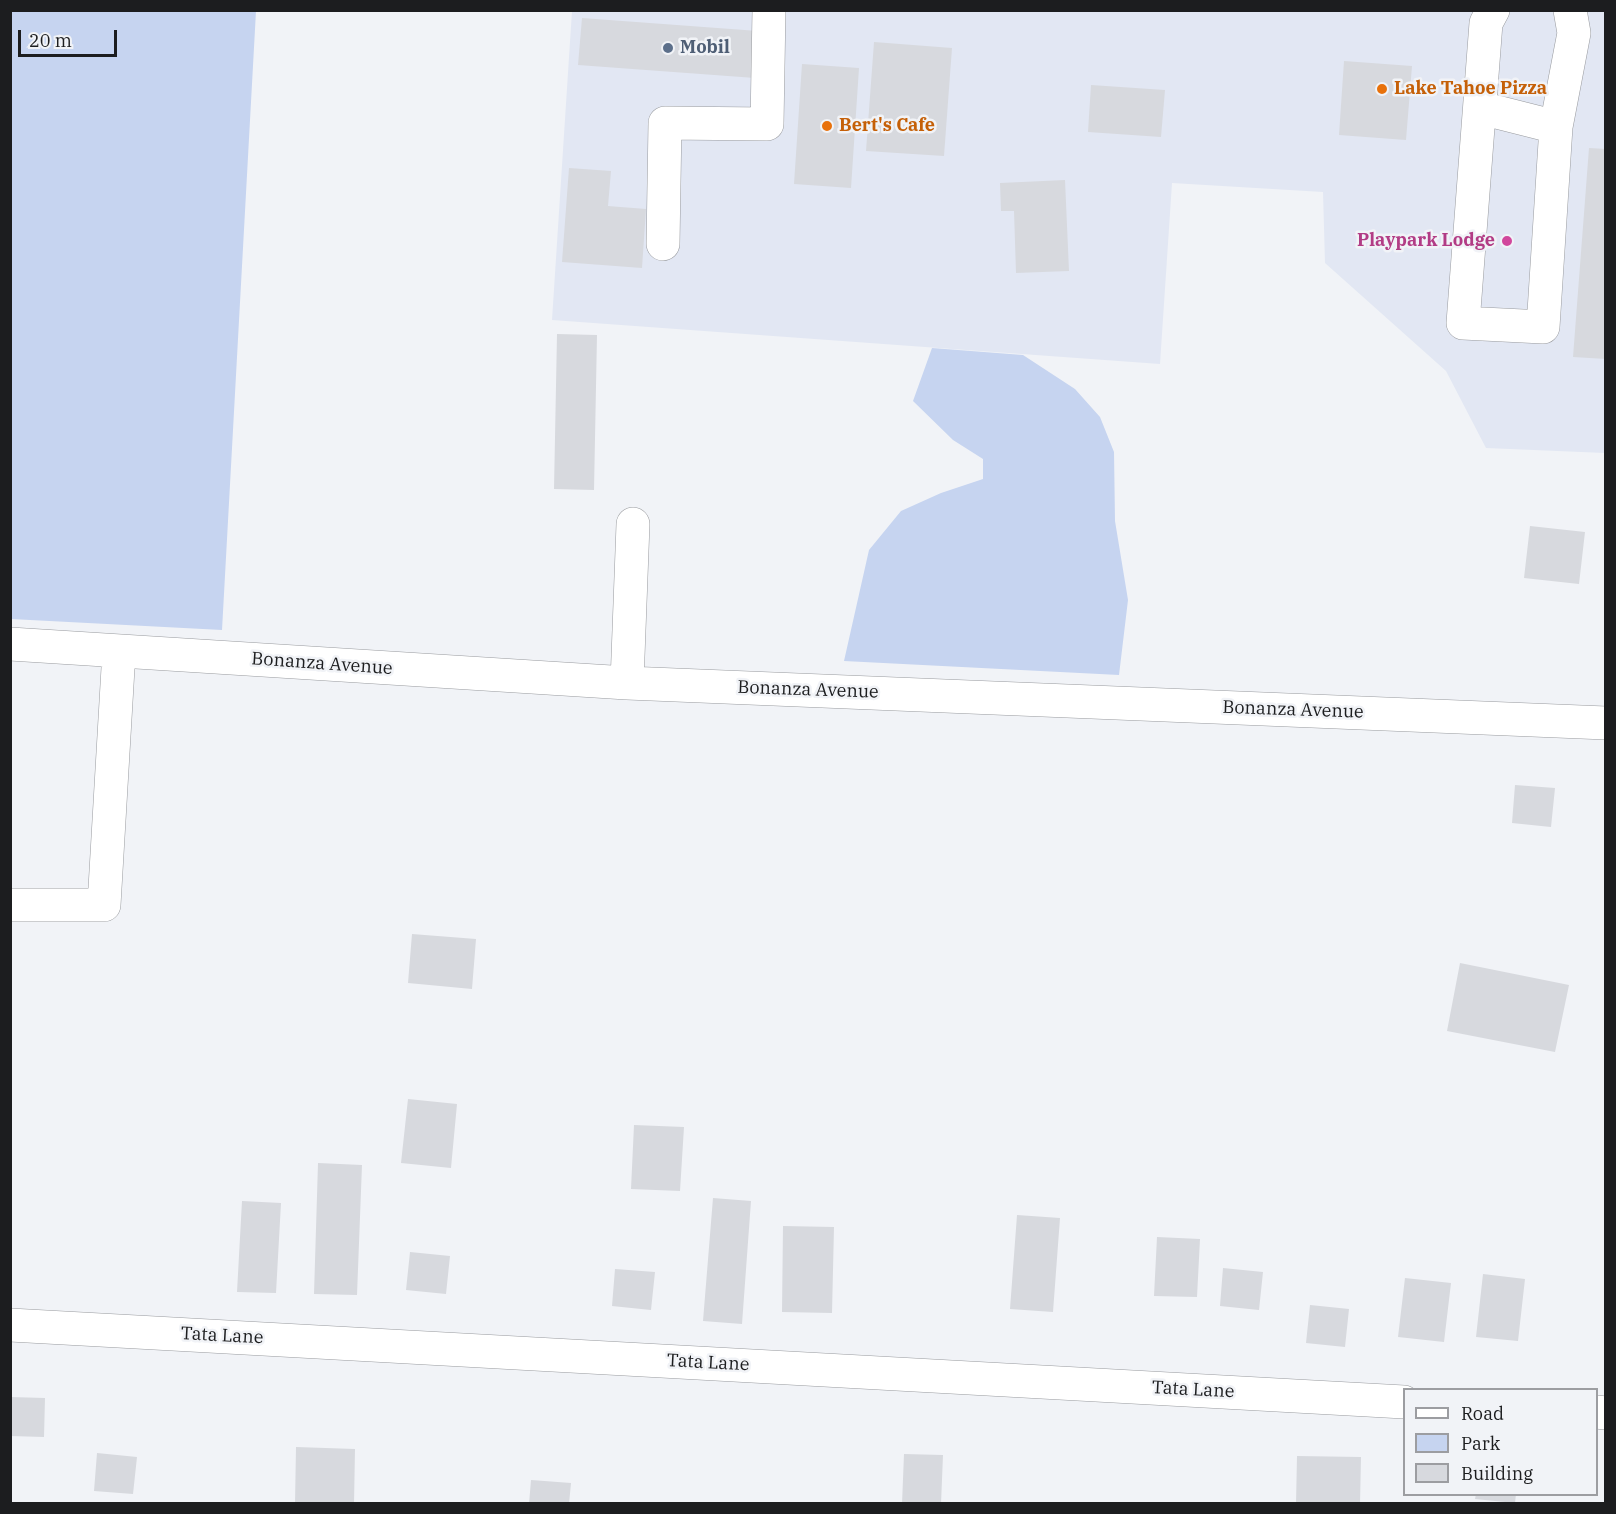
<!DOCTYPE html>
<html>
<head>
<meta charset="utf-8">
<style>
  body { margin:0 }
  #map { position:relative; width:1616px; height:1514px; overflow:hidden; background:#f1f3f7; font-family:"IBM Plex Serif",serif }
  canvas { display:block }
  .frame { position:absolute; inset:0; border:12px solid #1c1d1f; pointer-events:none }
  .legend { position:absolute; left:1403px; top:1388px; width:195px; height:108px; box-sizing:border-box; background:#f1f3f7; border:2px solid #9c9da1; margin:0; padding:8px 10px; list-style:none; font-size:18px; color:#1c1d1f }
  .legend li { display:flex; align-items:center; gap:12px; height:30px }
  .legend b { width:30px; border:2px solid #9c9da1 }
  .scale { position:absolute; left:18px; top:30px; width:99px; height:27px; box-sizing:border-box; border:3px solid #1c1d1f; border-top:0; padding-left:8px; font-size:18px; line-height:21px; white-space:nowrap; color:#1c1d1f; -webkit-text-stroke:4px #f1f3f7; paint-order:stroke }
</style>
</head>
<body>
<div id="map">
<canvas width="1616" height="1514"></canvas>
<div class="frame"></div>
<ul class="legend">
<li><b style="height:8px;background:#fff"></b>Road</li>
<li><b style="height:16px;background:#c6d4f0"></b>Park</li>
<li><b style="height:16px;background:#d7d9de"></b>Building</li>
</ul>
<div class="scale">20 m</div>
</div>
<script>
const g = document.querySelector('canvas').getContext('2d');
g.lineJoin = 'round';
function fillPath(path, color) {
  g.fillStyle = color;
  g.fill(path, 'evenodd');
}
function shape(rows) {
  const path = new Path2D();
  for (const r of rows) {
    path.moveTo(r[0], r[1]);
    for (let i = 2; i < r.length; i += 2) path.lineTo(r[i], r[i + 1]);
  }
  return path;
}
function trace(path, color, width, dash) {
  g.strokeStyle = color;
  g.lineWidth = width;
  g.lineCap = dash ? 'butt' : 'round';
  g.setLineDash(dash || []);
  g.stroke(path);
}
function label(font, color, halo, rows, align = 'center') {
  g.font = font + ' "IBM Plex Serif",serif';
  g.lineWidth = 5;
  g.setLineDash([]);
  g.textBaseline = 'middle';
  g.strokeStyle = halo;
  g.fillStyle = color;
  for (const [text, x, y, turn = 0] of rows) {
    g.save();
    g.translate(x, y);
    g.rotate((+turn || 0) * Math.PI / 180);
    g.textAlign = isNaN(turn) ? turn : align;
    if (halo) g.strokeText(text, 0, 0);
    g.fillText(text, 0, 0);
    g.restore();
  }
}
fillPath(shape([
  [1604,10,1605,12,1605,453,1486,448,1446,371,1325,263,1323,192,1172,183,1160,364,552,320,572,11]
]), '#e2e7f3');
fillPath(shape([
  [10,11,256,11,222,630,11,619],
  [932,348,1023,355,1075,389,1100,417,1114,452,1115,521,1128,600,1119,675,844,661,869,550,901,511,941,493,983,479,983,459,953,440,913,401]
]), '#c6d4f0');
fillPath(shape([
  [582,18,758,31,755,78,578,65],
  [874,42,952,48,944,156,866,151],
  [1344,61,1412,66,1406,140,1339,135],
  [802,64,859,68,851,188,794,184],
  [1091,85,1165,90,1161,137,1088,132],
  [1589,148,1606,149,1606,359,1573,357],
  [569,168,611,171,608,206,646,209,642,268,562,262],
  [1065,180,1069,271,1016,273,1014,211,1001,211,1000,183],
  [557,334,597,335,594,490,554,489],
  [1530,526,1585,532,1579,584,1524,578],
  [1515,785,1555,788,1551,827,1512,823],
  [412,934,476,939,472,989,408,983],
  [1460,963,1569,985,1555,1052,1447,1031],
  [408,1099,457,1104,451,1168,401,1163],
  [634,1125,684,1127,680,1191,631,1189],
  [318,1163,362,1165,357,1295,314,1294],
  [713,1198,751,1201,742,1324,703,1321],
  [242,1201,281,1203,276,1293,237,1292],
  [1017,1215,1060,1218,1053,1312,1010,1309],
  [783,1226,834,1227,832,1313,782,1312],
  [1157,1237,1200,1239,1197,1297,1154,1296],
  [410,1252,450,1256,446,1294,406,1290],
  [1223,1268,1263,1272,1259,1310,1220,1306],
  [615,1269,655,1272,651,1310,612,1306],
  [1483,1274,1525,1279,1518,1341,1476,1337],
  [1405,1278,1451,1283,1444,1342,1398,1337],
  [1310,1305,1349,1309,1345,1347,1306,1343],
  [10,1397,45,1398,44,1437,10,1436],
  [296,1447,355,1449,354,1504,295,1504],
  [97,1453,137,1457,133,1494,94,1491],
  [904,1454,943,1455,941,1504,902,1504],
  [1297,1456,1361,1457,1360,1504,1296,1504],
  [531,1480,571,1483,569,1504,529,1504],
  [1476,1494,1516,1494,1515,1503,1475,1499]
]), '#d7d9de');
const minor = shape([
  [1493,10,1486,23,1463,323,1543,327,1556,127,1574,33,1570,10],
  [1481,108,1556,127],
  [663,244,665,123,767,124,769,10],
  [10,644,627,683,1606,723],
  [627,683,633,524],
  [10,905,104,905,119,651],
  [10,1325,1404,1402],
  [1596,1412,1606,1413]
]);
trace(minor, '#999b9f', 34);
trace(minor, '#fff', 33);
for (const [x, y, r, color] of [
  [668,48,6,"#5c6f8a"],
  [1382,89,6,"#e8710a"],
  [827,126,6,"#e8710a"],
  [1507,241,6,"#d1479c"]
]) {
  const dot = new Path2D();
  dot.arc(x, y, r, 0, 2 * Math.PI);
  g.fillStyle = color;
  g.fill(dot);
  trace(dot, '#f1f3f7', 2);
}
label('bold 18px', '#4e5e75', '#f1f3f7', [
  ["Mobil",680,48]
], 'left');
label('bold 18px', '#c56008', '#f1f3f7', [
  ["Lake Tahoe Pizza",1394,89],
  ["Bert's Cafe",839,126]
], 'left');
label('bold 18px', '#b23c85', '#f1f3f7', [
  ["Playpark Lodge",1495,241]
], 'right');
label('18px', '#1c1d1f', '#f1f3f7', [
  ["Bonanza Avenue",322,664,4],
  ["Bonanza Avenue",808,690,2],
  ["Bonanza Avenue",1293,710,2],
  ["Tata Lane",222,1336,3],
  ["Tata Lane",708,1363,3],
  ["Tata Lane",1193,1390,3]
]);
</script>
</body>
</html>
